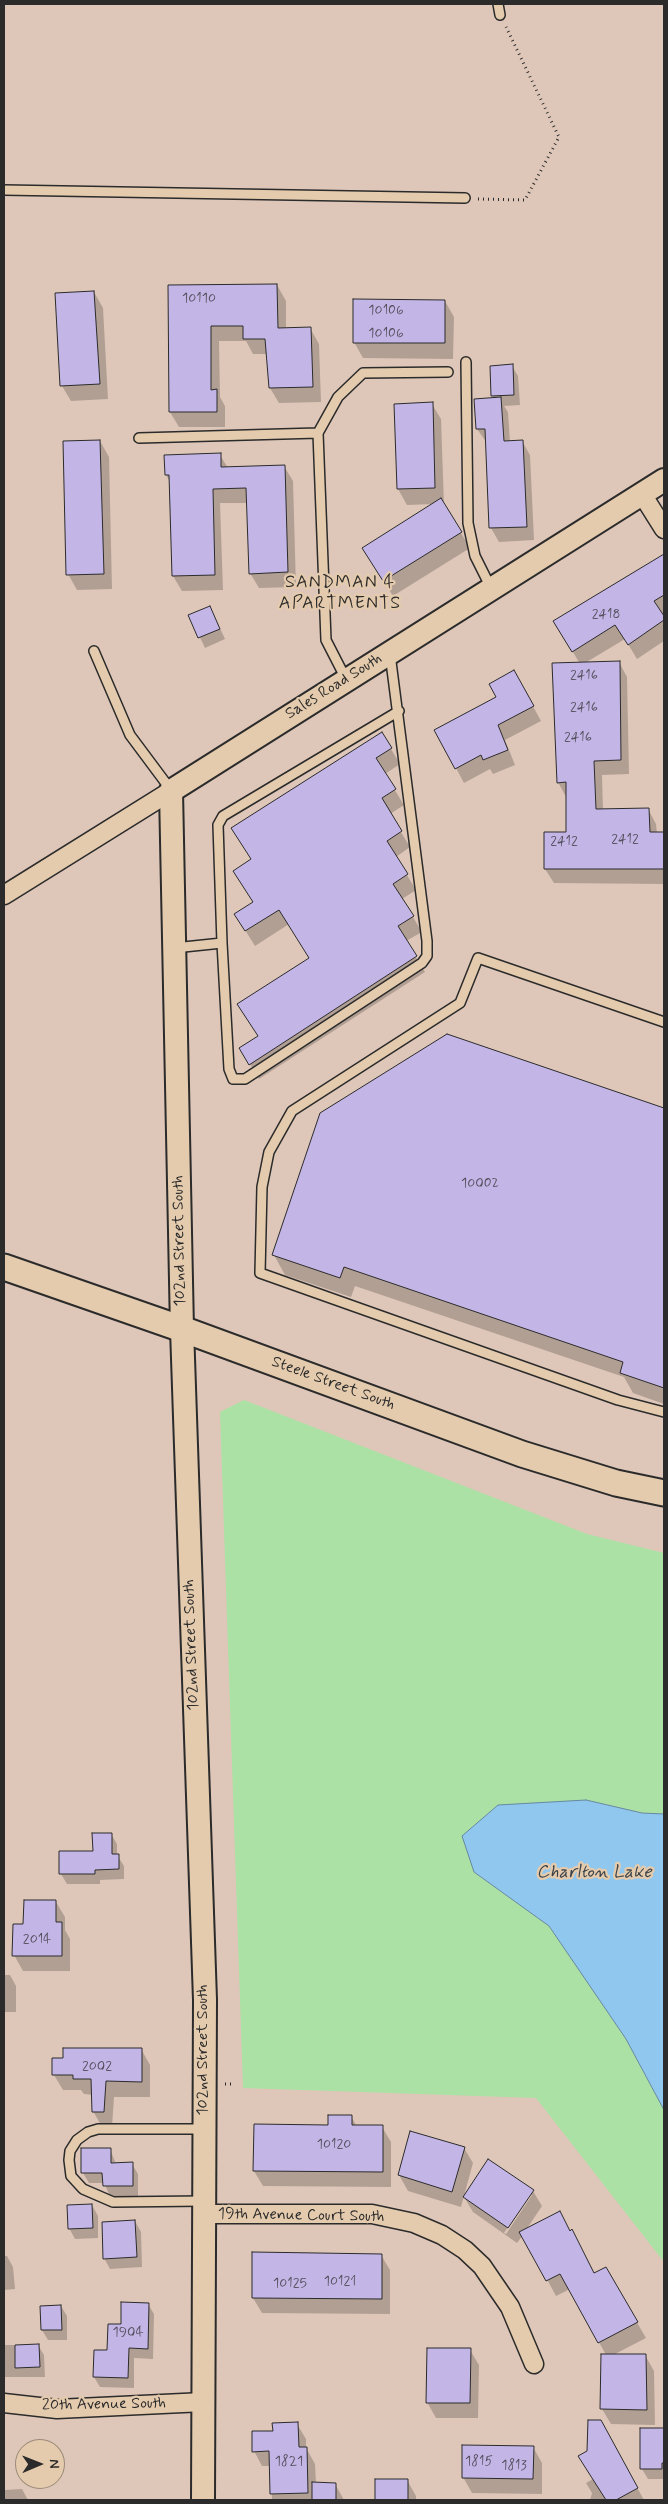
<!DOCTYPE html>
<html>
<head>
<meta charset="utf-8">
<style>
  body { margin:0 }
  #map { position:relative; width:668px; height:2504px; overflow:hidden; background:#dec7b9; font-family:Mynerve,sans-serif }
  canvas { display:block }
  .frame { position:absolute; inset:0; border:5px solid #2b2b2b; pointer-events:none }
  .north { position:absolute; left:15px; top:2439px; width:50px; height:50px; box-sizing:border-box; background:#e5cbad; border:1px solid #9b8b79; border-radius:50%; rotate:89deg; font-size:14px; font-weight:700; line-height:20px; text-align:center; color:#2b2b2b }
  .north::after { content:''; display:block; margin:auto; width:18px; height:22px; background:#2b2b2b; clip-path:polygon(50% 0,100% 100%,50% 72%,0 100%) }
</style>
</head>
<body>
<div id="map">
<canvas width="668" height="2504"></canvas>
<div class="frame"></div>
<div class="north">N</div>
</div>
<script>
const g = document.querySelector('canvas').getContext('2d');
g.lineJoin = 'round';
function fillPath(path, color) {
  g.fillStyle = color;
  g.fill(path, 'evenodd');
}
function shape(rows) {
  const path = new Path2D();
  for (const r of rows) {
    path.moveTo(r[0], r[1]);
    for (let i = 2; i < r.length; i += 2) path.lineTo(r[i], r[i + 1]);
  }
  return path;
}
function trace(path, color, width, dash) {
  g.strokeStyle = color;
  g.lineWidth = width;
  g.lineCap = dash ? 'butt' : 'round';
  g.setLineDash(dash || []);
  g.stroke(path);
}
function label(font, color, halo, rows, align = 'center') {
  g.font = font + ' Mynerve,sans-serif';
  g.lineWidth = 4.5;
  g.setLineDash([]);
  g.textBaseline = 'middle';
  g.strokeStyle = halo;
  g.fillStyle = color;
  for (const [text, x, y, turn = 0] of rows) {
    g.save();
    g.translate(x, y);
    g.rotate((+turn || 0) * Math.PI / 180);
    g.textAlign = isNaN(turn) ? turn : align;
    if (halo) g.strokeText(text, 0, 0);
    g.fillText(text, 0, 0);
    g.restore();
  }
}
fillPath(shape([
  [244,1400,587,1534,664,1553,664,1814,642,1813,586,1800,474,1872,549,1926,626,2039,664,2110,664,2262,536,2098,243,2088,220,1412]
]), '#abe1a4');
const water = shape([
  [586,1800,642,1813,664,1814,664,2110,626,2039,549,1926,474,1872,462,1836,498,1805,586,1800]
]);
fillPath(water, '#8fc7ee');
trace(water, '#6789a0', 1);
fillPath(shape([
  [277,285,286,301,286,329,310,328,319,344,321,402,279,403,270,388,267,354,253,354,246,341,219,341,220,397,225,406,225,427,179,427,170,412,170,286],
  [94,292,103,308,108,399,71,401,62,386],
  [445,301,454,317,453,359,363,358,354,342],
  [512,366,518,376,520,405,504,406,508,412,510,442,522,441,530,455,534,540,499,542,491,528,487,443,477,429,494,399,492,395],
  [432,404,441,419,444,505,470,548,393,596,373,564,434,504,407,505,398,489,396,405],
  [100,441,109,457,112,589,77,590,68,574],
  [220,455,228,468,284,466,293,481,296,587,259,588,250,573,248,503,220,503,223,590,182,591,173,576,170,482,166,475],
  [660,558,664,566,664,641,637,659,625,639,585,663,619,662,627,677,629,774,602,775,603,811,648,809,656,824,657,834,664,834,664,884,554,883,545,869,567,833,566,797,558,782,580,664,555,621],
  [210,607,225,639,205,648,190,616],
  [522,686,541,721,505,740,515,765,493,774,490,769,464,783,456,768],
  [382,734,400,764,385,774,404,805,390,814,410,847,396,857,416,890,402,899,422,932,406,941,425,972,259,1079,250,1064,259,1037,248,1020,310,959,289,924,255,946,245,930,254,903,252,860],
  [447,1036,664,1109,664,1404,633,1393,624,1377,355,1286,351,1297,285,1275,274,1255],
  [111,1834,117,1844,117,1855,124,1866,124,1879,100,1880,100,1884,67,1884,61,1874,94,1852],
  [56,1902,65,1917,65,1930,70,1939,70,1971,23,1971,14,1955,25,1926],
  [4,1975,10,1975,16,1986,16,2012,4,2012],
  [141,2049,150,2065,150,2097,114,2097,112,2127,102,2127,93,2111,93,2095,84,2094,81,2090,63,2090,54,2075],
  [351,2116,357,2127,382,2127,391,2142,391,2187,263,2186,254,2171,329,2127],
  [464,2148,473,2163,461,2207,408,2191,399,2175],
  [110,2149,116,2164,132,2164,138,2174,138,2196,110,2196,104,2183,89,2183,83,2173],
  [533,2191,542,2206,526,2230,572,2231,595,2274,606,2269,646,2338,613,2355,645,2355,654,2371,655,2425,611,2424,602,2409,606,2355,570,2289,556,2296,523,2235,517,2243,473,2212,464,2197],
  [529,2195,532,2195,506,2234,504,2233],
  [92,2205,98,2216,98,2238,75,2239,69,2228],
  [135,2221,141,2232,142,2267,110,2269,104,2258],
  [381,2255,390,2270,390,2314,262,2313,253,2298],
  [4,2256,7,2256,13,2267,15,2289,4,2290],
  [148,2304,154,2314,153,2359,134,2358,134,2388,100,2387,94,2377,122,2325],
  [61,2306,67,2316,67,2340,48,2340,42,2330,41,2307],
  [4,2345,38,2345,44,2355,45,2377,4,2377],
  [470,2350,479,2365,478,2418,436,2418,427,2402],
  [600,2421,644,2500,590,2500,592,2493,586,2483,593,2479,588,2452],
  [297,2424,306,2439,306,2448,315,2464,316,2484,335,2484,344,2500,272,2500,271,2466,262,2466,254,2451,274,2432],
  [641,2430,664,2430,664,2479,648,2479,642,2469],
  [533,2447,542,2463,542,2494,472,2493,463,2477],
  [377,2480,407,2480,416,2496,416,2500,377,2500],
  [22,2489,28,2500,4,2500,4,2490]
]), '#0003');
const building = shape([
  [277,284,278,328,311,327,313,387,269,388,265,339,243,339,243,326,211,326,211,390,217,389,217,412,169,412,168,285,277,284],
  [94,291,100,384,60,386,55,293,94,291],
  [353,299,445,300,445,343,353,343,353,299],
  [513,364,514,395,491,396,490,366,513,364],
  [501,397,504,441,523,440,527,527,489,528,485,429,476,429,474,399,501,397],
  [433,402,435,488,397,489,394,404,433,402],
  [100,440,104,574,66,575,63,441,100,440],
  [221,453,221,467,285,465,288,572,249,574,246,488,213,489,215,575,172,576,169,475,165,475,164,455,221,453],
  [441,498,462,532,383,581,362,548,441,498],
  [664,554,664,595,654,601,664,616,664,620,628,645,615,625,572,652,553,621,664,554],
  [210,606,220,629,198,638,188,615,210,606],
  [620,661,621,760,594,761,596,809,649,808,650,832,664,832,664,869,544,869,544,832,566,832,566,782,557,783,552,663,620,661],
  [514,670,534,706,498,725,508,750,483,760,481,755,455,769,434,730,496,697,489,684,514,670],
  [382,732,392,748,376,758,396,789,382,798,402,831,387,841,408,874,393,884,414,916,398,926,417,956,249,1065,239,1048,258,1036,237,1004,309,958,279,910,245,931,234,914,253,902,233,871,251,859,231,828,382,732],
  [447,1034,664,1108,664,1388,620,1373,623,1362,344,1267,340,1278,272,1255,320,1113,447,1034],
  [92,1833,112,1833,112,1854,119,1854,119,1869,95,1870,95,1874,59,1874,59,1851,93,1851,92,1833],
  [24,1900,56,1900,56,1922,62,1922,62,1956,12,1956,13,1924,23,1924,24,1900],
  [63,2048,142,2048,142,2082,106,2081,104,2112,92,2112,91,2079,73,2079,73,2075,52,2075,52,2058,63,2058,63,2048],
  [328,2115,352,2115,352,2125,383,2125,383,2172,253,2171,254,2124,328,2125,328,2115],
  [410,2131,465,2147,452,2192,398,2175,410,2131],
  [81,2148,111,2148,111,2163,133,2162,133,2186,103,2186,102,2173,81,2173,81,2148],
  [488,2159,534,2190,508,2228,463,2197,488,2159],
  [92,2204,93,2228,68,2229,67,2205,92,2204],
  [560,2211,570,2231,572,2229,594,2273,606,2267,638,2322,598,2343,560,2274,546,2281,519,2232,560,2211],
  [135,2220,137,2257,103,2259,102,2222,135,2220],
  [252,2252,382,2254,382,2299,252,2298,252,2252],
  [121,2302,149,2303,148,2349,129,2348,128,2378,93,2377,94,2350,107,2350,108,2324,121,2324,121,2302],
  [61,2305,62,2330,41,2330,40,2306,61,2305],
  [39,2344,40,2367,15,2368,15,2345,39,2344],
  [427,2348,471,2348,470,2403,426,2403,427,2348],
  [601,2354,646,2354,647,2410,600,2409,601,2354],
  [588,2420,601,2420,638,2488,616,2500,606,2500,578,2456,587,2451,588,2420],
  [298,2422,299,2447,307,2447,308,2493,270,2494,269,2451,252,2452,252,2431,273,2431,272,2423,298,2422],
  [640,2428,664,2428,664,2463,662,2463,662,2469,640,2469,640,2428],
  [462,2445,534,2446,533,2479,462,2478,462,2445],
  [375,2479,408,2479,408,2500,375,2500,375,2479],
  [312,2482,336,2483,336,2500,312,2500,312,2482]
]);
fillPath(building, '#c3b6e7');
trace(building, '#2b2b2b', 1);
const service = shape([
  [498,4,500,15],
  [4,190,465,198],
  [466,362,468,523,475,556,491,588],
  [139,438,318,433],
  [94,651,130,735,171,790],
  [346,679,326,640,318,433,338,397,363,373,448,372],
  [222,943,218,825,223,816,399,711],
  [174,948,222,943,229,1069,233,1079,245,1079,422,963,427,956,427,941,390,654],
  [664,1022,478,958,460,1003,292,1111,269,1152,262,1187,260,1273,618,1400,664,1412],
  [203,2201,113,2202,83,2189,71,2176,69,2160,70,2151,77,2140,88,2132,98,2129,204,2129]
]);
const minor = shape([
  [642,494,664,529],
  [4,895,171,791],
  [204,2214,372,2214,414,2223,442,2235,465,2250,482,2266,510,2307,534,2364],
  [4,2403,57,2409,204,2402]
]);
const tertiary = shape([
  [203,2500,205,2000,182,1329,171,791,664,480]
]);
const secondary = shape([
  [4,1267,182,1329,522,1454,616,1483,664,1493]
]);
trace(service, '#2b2b2b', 12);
trace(minor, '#2b2b2b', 21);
trace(tertiary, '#2b2b2b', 26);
trace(secondary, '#2b2b2b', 29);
trace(shape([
  [478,199,525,200,559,137,506,27],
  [225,2084,234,2084]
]), '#2b2b2b', 3, [1, 4]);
trace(service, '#e5cbad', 9);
trace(minor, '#e5cbad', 18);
trace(tertiary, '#e5cbad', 22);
trace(secondary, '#e5cbad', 25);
label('14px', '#514e5a', null, [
  ["10110",199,299],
  ["10106",386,311],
  ["10106",386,334],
  ["2418",606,615],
  ["2416",584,676],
  ["2416",584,708],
  ["2416",578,738],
  ["2412",625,840],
  ["2412",564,842],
  ["10002",480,1184],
  ["2014",37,1940],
  ["2002",97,2067],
  ["10120",334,2145],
  ["10121",340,2282],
  ["10125",290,2284],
  ["1904",128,2333],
  ["1821",289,2462],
  ["1815",479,2462],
  ["1813",514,2466]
]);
label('16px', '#2b2b2b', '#e5cbad', [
  ["Sales Road South",334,687,-32],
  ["102nd Street South",180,1241,-91],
  ["Steele Street South",333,1384,20],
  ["102nd Street South",192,1645,-92],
  ["102nd Street South",204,2050,-90],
  ["19th Avenue Court South",301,2216,1],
  ["20th Avenue South",104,2405,-1]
]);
g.letterSpacing = '1px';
label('18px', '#2b2b2b', '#e5cbad', [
  ["SANDMAN 4",340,583],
  ["APARTMENTS",340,604]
]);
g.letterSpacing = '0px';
label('italic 18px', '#3a4248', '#e5cbad', [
  ["Charlton Lake",594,1873]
]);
</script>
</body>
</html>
